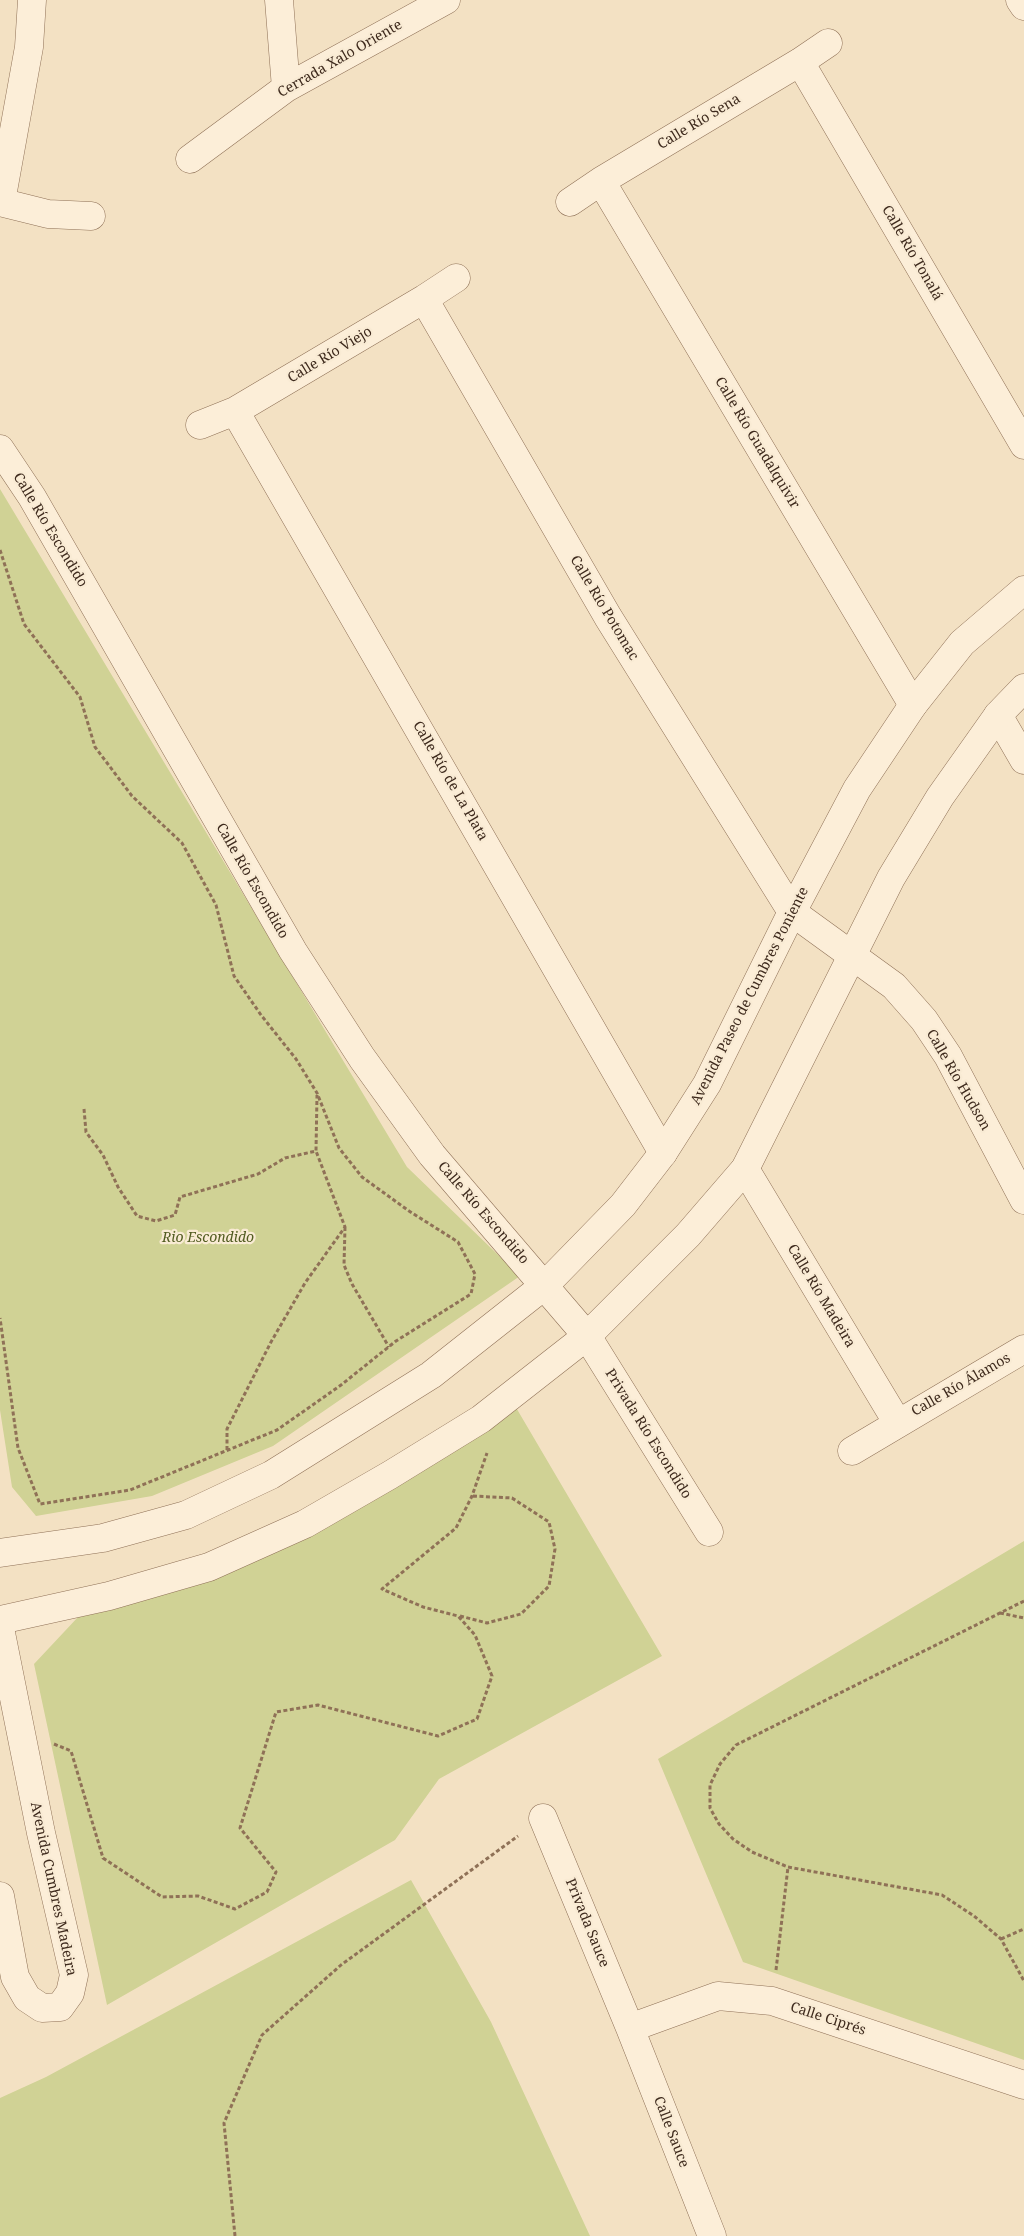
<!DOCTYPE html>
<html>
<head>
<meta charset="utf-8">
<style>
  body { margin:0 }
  canvas { display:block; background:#f3e1c3 }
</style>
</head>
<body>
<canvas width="1024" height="2236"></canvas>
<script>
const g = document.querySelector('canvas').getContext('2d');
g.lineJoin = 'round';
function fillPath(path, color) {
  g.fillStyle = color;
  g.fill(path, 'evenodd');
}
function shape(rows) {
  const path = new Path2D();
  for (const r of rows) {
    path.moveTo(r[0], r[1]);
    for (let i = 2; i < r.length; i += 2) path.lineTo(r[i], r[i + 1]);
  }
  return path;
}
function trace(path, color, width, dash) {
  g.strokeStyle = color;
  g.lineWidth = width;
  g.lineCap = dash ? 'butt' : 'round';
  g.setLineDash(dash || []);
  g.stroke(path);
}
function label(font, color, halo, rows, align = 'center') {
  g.font = font + ' "Noto Serif",serif';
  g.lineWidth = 4.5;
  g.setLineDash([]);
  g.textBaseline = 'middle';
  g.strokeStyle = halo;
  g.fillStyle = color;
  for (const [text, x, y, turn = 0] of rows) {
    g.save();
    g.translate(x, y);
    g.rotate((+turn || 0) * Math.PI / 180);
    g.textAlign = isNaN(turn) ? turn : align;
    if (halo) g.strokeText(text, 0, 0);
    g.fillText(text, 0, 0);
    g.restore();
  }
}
fillPath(shape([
  [0,489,407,1167,520,1276,273,1446,152,1496,36,1516,12,1487,0,1410],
  [511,1399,662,1656,439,1779,395,1840,107,2005,34,1664,94,1600,304,1529],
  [1024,1541,1024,2060,743,1962,658,1759],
  [411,1880,491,2022,590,2236,0,2236,0,2098,46,2077]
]), '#d0d295');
const minor = shape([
  [279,0,286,88],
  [1020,0,1024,6],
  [800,62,1024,445],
  [190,159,286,88,446,0],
  [601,181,913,705],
  [0,202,48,214,91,216],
  [1,202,29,47,32,0],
  [570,202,601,181,800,62,828,43],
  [424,299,608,617,792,912,894,986,924,1020,948,1056,1024,1200],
  [235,411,663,1153],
  [200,425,235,411,424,299,456,278],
  [0,449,32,497,293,951,362,1058,432,1155,587,1336,709,1532],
  [998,715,1024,760],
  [745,1169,897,1422],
  [852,1451,1024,1349],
  [0,1628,41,1833,74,1975,70,1993,60,2007,42,2008,27,1998,15,1977,0,1896],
  [543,1818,630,2028,712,2236],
  [630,2028,718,1996,772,2001,1024,2085]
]);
const tertiary = shape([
  [0,1553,103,1538,186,1515,271,1475,431,1375,545,1285,623,1205,663,1153,707,1084,792,912,857,789,913,705,962,643,1024,590],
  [0,1620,109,1596,209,1567,305,1524,390,1475,481,1419,587,1336,688,1235,745,1169,891,878,940,797,998,715,1024,688]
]);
trace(minor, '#8f7157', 29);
trace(tertiary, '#8f7157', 29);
trace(shape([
  [0,550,24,624,80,697,95,747,132,796,182,843,216,905,234,976,261,1015,296,1059,317,1093,339,1148,362,1177,409,1211,458,1242,475,1274,471,1294,396,1341,341,1385,277,1430,130,1490,40,1504,18,1448,0,1318],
  [84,1109,86,1132,103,1155,118,1187,137,1216,156,1221,175,1215,180,1197,258,1174,285,1158,316,1151,317,1095],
  [345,1227,344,1265,352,1284,389,1347],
  [227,1450,227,1429,271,1342,305,1283,345,1227,316,1151],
  [1024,1601,736,1745,720,1764,710,1785,710,1808,719,1824,733,1839,752,1852,788,1867,942,1895,974,1916,1001,1939,1024,1981],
  [1000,1613,1024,1618],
  [460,1616,487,1623,521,1614,549,1586,555,1549,549,1522,512,1498,472,1496],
  [54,1744,71,1751,103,1858,162,1897,198,1896,235,1909,267,1892,276,1872,240,1828,276,1712,318,1705,438,1736,477,1719,492,1676,475,1635,458,1616,423,1607,382,1589,456,1528,472,1496,487,1453],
  [1001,1939,1024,1929],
  [776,1970,788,1867],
  [235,2236,224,2123,262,2035,341,1965,518,1836]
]), '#8f7157', 3, [4, 2.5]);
trace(minor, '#fceed8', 28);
trace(tertiary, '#fceed8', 28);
label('14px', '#3e2a1d', '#f9ebd4', [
  ["Cerrada Xalo Oriente",340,59,-30],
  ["Calle Río Sena",699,122,-31],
  ["Calle Río Tonalá",912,253,60],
  ["Calle Río Viejo",330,355,-31],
  ["Calle Río Guadalquivir",757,443,59],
  ["Calle Río Escondido",50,530,59],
  ["Calle Río Potomac",604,608,59],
  ["Calle Río de La Plata",450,781,60],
  ["Calle Río Escondido",252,881,60],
  ["Avenida Paseo de Cumbres Poniente",750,996,-63],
  ["Calle Río Hudson",958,1080,60],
  ["Calle Río Escondido",483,1213,49],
  ["Calle Río Madeira",821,1296,59],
  ["Calle Río Álamos",961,1385,-30],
  ["Privada Río Escondido",648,1434,58],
  ["Avenida Cumbres Madeira",53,1889,78],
  ["Privada Sauce",587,1923,68],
  ["Calle Ciprés",828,2019,18],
  ["Calle Sauce",671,2132,69]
]);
label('italic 14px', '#525c21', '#f9ebd4', [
  ["Rio Escondido",208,1238]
]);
</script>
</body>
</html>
